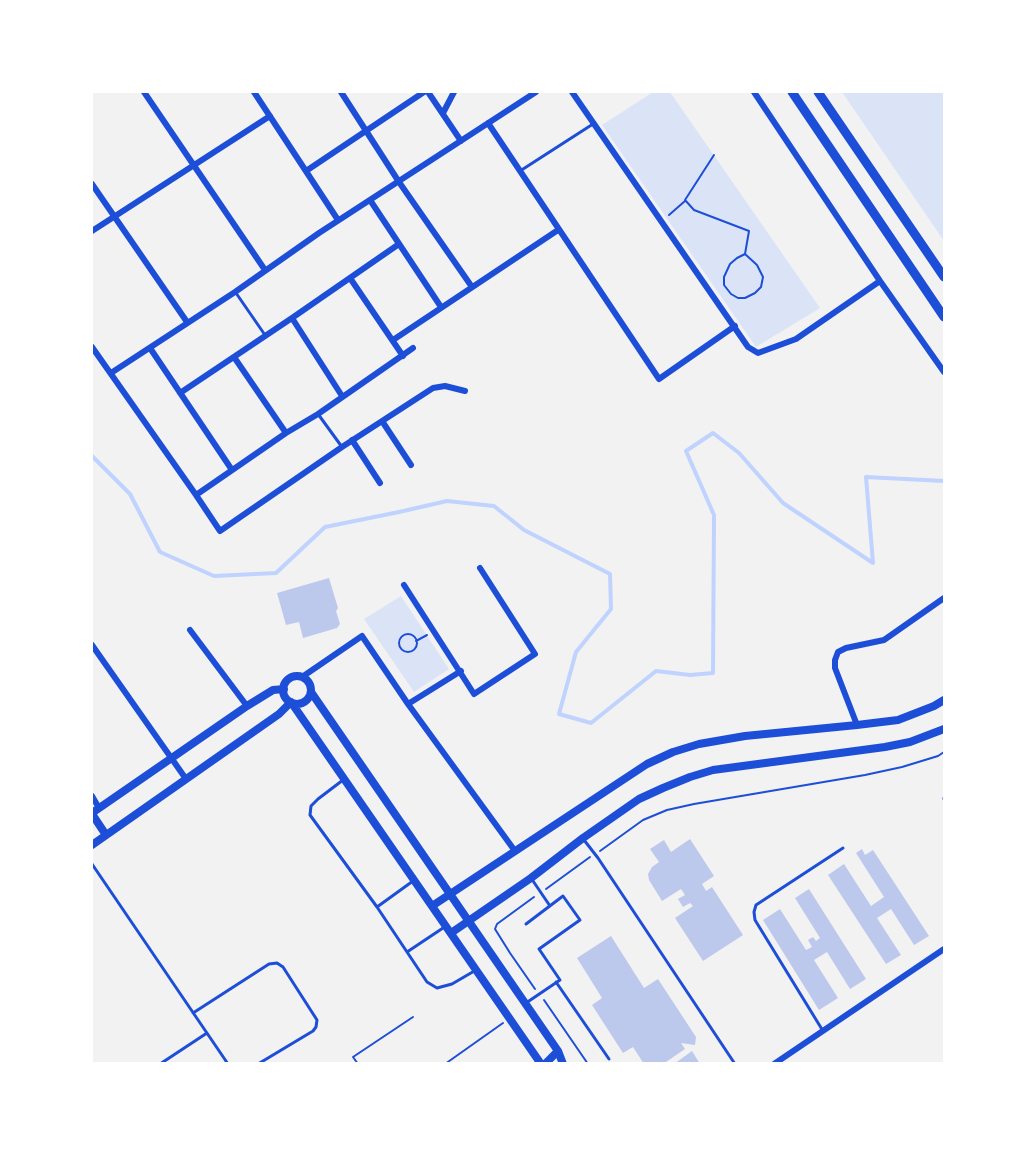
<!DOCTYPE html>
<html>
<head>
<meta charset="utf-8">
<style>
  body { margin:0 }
  #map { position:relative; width:1036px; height:1155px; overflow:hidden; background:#f2f2f2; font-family:"DejaVu Sans",sans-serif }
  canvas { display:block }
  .frame { position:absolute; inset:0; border:93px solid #fff; pointer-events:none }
</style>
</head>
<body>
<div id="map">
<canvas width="1036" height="1155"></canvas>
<div class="frame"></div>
</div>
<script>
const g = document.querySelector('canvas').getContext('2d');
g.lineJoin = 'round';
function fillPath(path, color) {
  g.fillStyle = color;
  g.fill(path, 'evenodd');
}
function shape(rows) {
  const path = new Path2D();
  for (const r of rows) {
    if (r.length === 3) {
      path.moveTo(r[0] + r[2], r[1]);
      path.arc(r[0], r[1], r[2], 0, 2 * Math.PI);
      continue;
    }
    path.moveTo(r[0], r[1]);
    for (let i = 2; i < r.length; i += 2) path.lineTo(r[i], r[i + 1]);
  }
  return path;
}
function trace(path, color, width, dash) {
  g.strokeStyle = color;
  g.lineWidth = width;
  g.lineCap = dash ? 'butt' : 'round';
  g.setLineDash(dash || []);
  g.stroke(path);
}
fillPath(shape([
  [653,92,670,92,820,308,756,347,602,125],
  [842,92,944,92,944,241],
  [401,596,449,669,414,692,364,619]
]), '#dbe4f7');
trace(shape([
  [92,456,130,494,160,552,214,576,276,573,325,527,399,512,447,501,494,506,524,530,610,574,611,609,576,652,559,714,591,723,656,671,690,675,713,673,714,515,686,451,713,433,739,453,783,503,873,563,866,477,944,481]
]), '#bfd3fe', 4);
fillPath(shape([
  [329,578,338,608,336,611,340,624,337,628,303,638,299,622,286,625,277,593],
  [690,839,714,876,702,884,706,891,712,887,743,935,703,961,675,918,693,906,690,903,683,907,678,899,685,895,681,889,662,901,649,880,648,874,652,867,659,862,650,849,664,840,671,852],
  [862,849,865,855,873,850,929,936,914,945,891,909,877,918,901,955,886,964,828,875,844,864,871,906,884,897,856,853],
  [809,889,866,979,850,989,827,952,814,960,838,998,819,1010,763,920,780,909,806,950,812,947,808,940,813,937,816,941,820,938,795,898],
  [611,936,644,988,658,979,696,1037,695,1045,681,1043,685,1049,663,1064,644,1064,633,1047,623,1053,592,1005,602,998,577,958],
  [692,1051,700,1064,674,1064]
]), '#bdc9ec');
trace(shape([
  [714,155,685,200,694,210,749,231,745,254],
  [669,215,685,201],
  [745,254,757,265,763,277,761,287,755,293,745,298,738,298,731,294,724,285,724,277,730,264,737,258,745,254],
  [408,643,9],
  [416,641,427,635],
  [600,851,643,820,667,810,694,804,865,775,902,767,938,756,944,752],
  [546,889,590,857],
  [534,897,497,924,495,929,510,953,535,989],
  [544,1000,588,1064],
  [358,1064,353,1057,413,1017],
  [445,1064,503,1023]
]), '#1d4ed8', 2);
trace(shape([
  [520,171,593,124],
  [236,293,265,335],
  [318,414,342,447],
  [343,780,318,799,311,806,310,815,377,907,427,982,437,988,452,984,476,970],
  [944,798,944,799],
  [584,840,598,858,735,1064],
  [92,864,228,1064],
  [531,878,550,906],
  [377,907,413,881],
  [407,952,446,926],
  [556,982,609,1059],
  [526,1003,560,980,539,949,580,920,563,896,526,924],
  [193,1013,269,964,277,963,283,967,317,1020,316,1027,313,1031,258,1064],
  [823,1031,755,920,754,912,756,905,843,848],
  [160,1064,207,1033]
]), '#1d4ed8', 3);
trace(shape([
  [144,92,265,270],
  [254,92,338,220],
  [341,92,399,182,472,287],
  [428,92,461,141],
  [572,92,748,347,758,353,796,339,880,281],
  [754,92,880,281,944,372],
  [443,113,454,92],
  [488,123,659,379,735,326],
  [306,171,424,92],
  [92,184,187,322],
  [370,200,441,307],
  [92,231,270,116],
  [350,278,403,356],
  [292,318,342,396],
  [393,340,558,230],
  [92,347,196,495,220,531,342,447,433,388,445,386,465,391],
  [150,348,232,470],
  [234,357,286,433],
  [111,373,235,292,319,233,536,92],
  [180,393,292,318,399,244],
  [382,421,411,465],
  [352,440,380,483],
  [196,495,286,433,318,414,413,348],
  [404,585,474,694,535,654,480,568],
  [190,630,247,706],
  [92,645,186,779],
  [302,677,362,636,408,704,515,851],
  [408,704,461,671],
  [857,725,835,668,835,660,838,652,846,648,884,640,944,598],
  [92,796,99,808],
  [774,1064,944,949]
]), '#1d4ed8', 6);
trace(shape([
  [297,690,14],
  [311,692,558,1051,563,1064],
  [92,813,247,706,273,690,284,689],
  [92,814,106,835],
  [92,845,279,714,291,702,541,1064],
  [432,906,647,764,673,752,699,744,745,736,857,725,898,720,934,706,944,700],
  [451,933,531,878,583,838,639,799,663,788,690,777,713,770,885,747,910,742,944,729],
  [545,1064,558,1051]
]), '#1d4ed8', 8);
trace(shape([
  [792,92,944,317],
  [818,92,944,277]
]), '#1d4ed8', 9);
</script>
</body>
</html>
